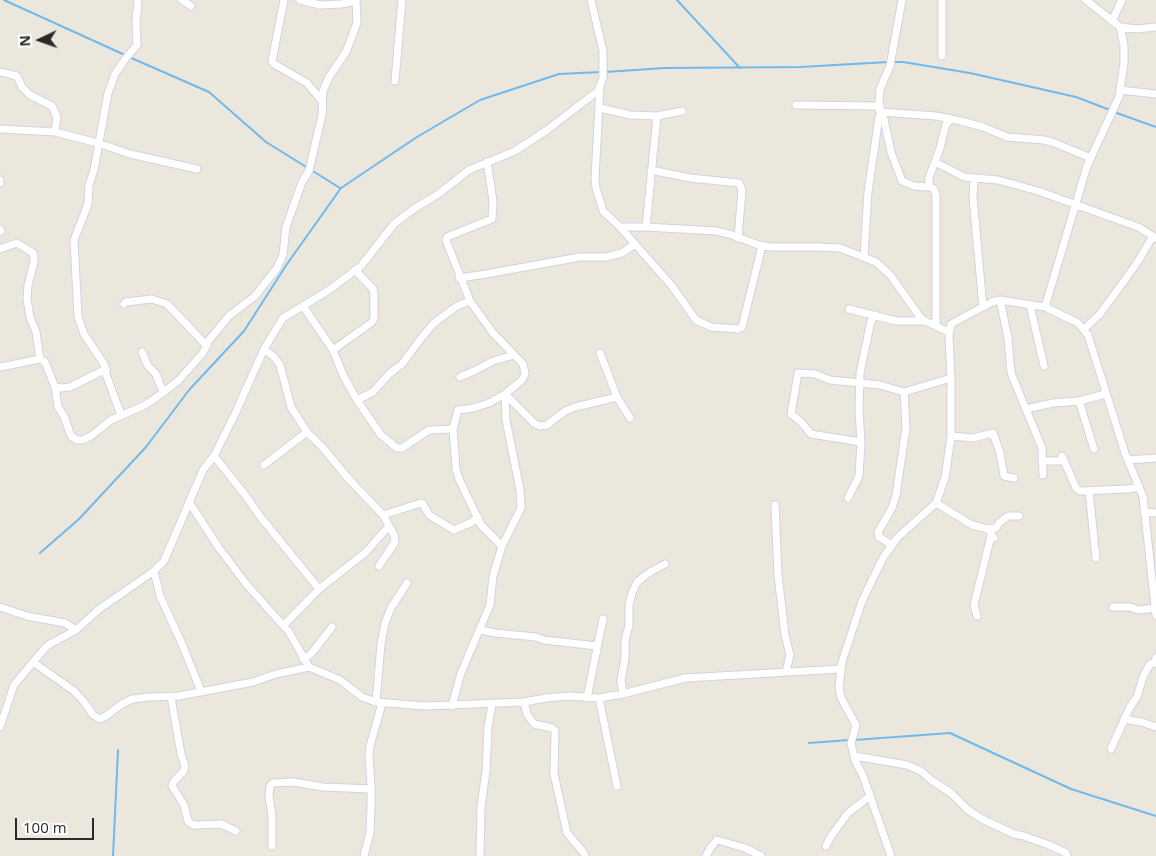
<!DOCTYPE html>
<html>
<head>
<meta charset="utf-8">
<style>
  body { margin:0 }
  #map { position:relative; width:1156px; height:856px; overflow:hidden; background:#ece7dc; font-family:"Open Sans",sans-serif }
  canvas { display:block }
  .north { position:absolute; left:15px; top:15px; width:50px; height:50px; -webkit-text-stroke:4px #fff; paint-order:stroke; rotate:267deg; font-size:14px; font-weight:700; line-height:20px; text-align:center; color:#2a2a2a }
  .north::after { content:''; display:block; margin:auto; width:18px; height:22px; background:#2a2a2a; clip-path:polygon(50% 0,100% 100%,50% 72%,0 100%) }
  .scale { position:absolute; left:15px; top:818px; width:79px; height:22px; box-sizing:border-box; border:2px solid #2a2a2a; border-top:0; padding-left:6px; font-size:15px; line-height:18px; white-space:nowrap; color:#2a2a2a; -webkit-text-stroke:4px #fff; paint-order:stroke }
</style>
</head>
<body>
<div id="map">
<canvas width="1156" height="856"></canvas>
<div class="north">N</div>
<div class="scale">100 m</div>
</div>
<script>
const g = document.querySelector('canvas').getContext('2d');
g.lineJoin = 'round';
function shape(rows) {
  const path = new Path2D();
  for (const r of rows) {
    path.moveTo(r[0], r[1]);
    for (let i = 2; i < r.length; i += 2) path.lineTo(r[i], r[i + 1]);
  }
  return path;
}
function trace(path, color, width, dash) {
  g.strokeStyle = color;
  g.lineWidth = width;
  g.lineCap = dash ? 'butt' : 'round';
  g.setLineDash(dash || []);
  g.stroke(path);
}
trace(shape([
  [4,0,125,55],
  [677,0,740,68],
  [129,57,209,92,266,142,340,188],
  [893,62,903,62,970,73,1076,97,1110,110],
  [606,72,664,68,800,67,889,62],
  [1114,112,1156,127],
  [40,553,79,519,146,447,189,390,244,331,287,264,341,188,417,137,480,100,559,74,601,72],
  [854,740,950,733,1071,789,1156,816],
  [809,743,849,740],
  [113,856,118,750]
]), '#6ebaee', 2);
const minor = shape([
  [182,0,191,6],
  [284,0,272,61,274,64,307,83,322,101],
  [300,0,320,5,341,4,356,1],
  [1086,0,1120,27,1137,29,1156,27],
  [1112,21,1122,0],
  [942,56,942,0],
  [0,72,17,76,22,87,30,95,52,106,57,117,55,132,0,129],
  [395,81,402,0],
  [600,87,595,178,596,188,603,211,620,227,646,227,716,231,729,234,759,245,771,247,818,247,840,248,876,262,891,276,920,317,925,321,949,332],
  [1120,90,1156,94],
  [796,105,877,106,884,119,891,152,902,181,914,186,929,187],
  [600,108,630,115,657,116,646,227],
  [881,112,936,116,961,121,983,127,1007,137,1044,140,1052,142,1091,158],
  [657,116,682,111],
  [55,132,98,143,130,154,197,169],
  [487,162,493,201,492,219,447,237,446,240,470,301,493,333,523,364,525,374,522,380,505,394,489,403,474,408,458,410,453,429,456,469,459,479,481,525,502,546],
  [935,162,964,177,998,180,1038,191,1138,227,1156,238],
  [651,170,690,178,739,183,742,190,738,238],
  [974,179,973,197,983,307],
  [0,180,0,183],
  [620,227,672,286,696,320,711,327,738,329,742,327,762,246],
  [0,229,1,231],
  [0,249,17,243,33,253,34,255,34,262,28,285,27,299,30,317,36,332,40,359,0,367],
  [864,256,868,192,879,117,881,112,879,101,880,89,890,66,902,0],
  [459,278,486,274,580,257,606,257,622,253,635,244],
  [1000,300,1008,338,1011,373,1042,448,1043,475],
  [124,304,126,302,152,299,167,304,207,346],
  [1030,305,1044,366],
  [303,306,333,350,344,377,357,400,381,435,397,448,402,448,429,430,453,429],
  [1045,307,1078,323,1088,335,1125,453,1143,497,1156,615],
  [849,309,896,321,925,321],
  [936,326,936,196,934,189,929,187,929,178,940,148,946,124,950,120],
  [1084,329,1099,315,1111,299,1137,263,1153,236],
  [264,349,274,357,280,365,291,407,307,432,325,450,346,476,383,515,394,535,395,542,379,566],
  [333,350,371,323,374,319,374,295,373,289,355,270],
  [142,352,148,366,156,374,161,387,165,390],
  [600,353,617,397,630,418],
  [40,359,45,362,55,387,58,407,64,416,71,436,77,440,82,440,91,436,111,420,143,406,153,400,178,381,203,353,209,340,229,316,255,296,277,268,283,255,286,227,302,182,309,171,322,115,323,91,329,77,346,52,357,23,356,0],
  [460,377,474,371,493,361,514,355],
  [55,387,61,388,70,387,106,369],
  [505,394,535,424,540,426,547,425,565,411,575,407,617,397],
  [357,400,373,392,389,374,402,364,422,337,434,323,457,306,470,301],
  [1079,401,1094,449],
  [1026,409,1053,403,1079,401,1105,394],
  [121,415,106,374,104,364,84,334,78,317,74,240,88,204,89,185,94,170,108,93,115,74,126,58,137,45,136,22,138,0],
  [951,436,973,438,993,433,1000,453,1004,476,1014,478],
  [861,442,811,434,801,422,791,414,798,373,815,374,830,380,880,385,904,392,951,378],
  [214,456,246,496,259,515,319,589],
  [1128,460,1156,458],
  [1042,461,1060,461,1062,456,1076,488,1080,491,1128,489,1139,487],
  [264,465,307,432],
  [1089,491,1096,558],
  [848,498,859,476,861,442,859,410,860,373,871,321,876,315],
  [189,502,219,548,247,585,289,632,309,667],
  [936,503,972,525,988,529,994,538,991,536,974,605,977,616],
  [775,505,778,575,785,635,790,655,786,672],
  [1145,512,1156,513],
  [383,515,421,503,423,504,429,515,454,530,472,522,478,517],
  [988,529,996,528,999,523,1008,516,1019,516],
  [892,545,879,537,878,532,892,508,896,495,906,428,904,392],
  [154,571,160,596,182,644,201,691],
  [0,607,27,616,65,623,76,630],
  [1113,607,1130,607,1138,610,1155,608],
  [284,625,319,589,366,552,389,526],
  [481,630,495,633,536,637,544,640,597,646],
  [303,659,311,654,332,627],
  [33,662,74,691,85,703,93,715,100,719,106,716,122,704,132,699,149,697,179,696,253,682,276,674,309,667,340,680,362,697,376,702,425,706,524,702,546,698,569,696,599,698,623,694,685,678,841,669],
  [623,694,621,680,625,658,625,641,629,625,629,605,632,593,637,582,650,572,665,564],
  [171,697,181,754,185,766,183,772,174,781,172,786,184,805,188,821,193,825,221,824,236,831],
  [587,698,603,619],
  [599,698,617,786],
  [376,702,381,644,385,623,391,608,407,583],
  [524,702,527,714,534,724,552,728,555,731,554,774,567,833,584,853,585,856],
  [452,706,461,673,490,605,493,576,502,546,521,508,520,490,506,420,505,394],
  [1124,719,1141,722,1156,727],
  [0,727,14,685,45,648,50,644,76,630,98,610,154,571,164,561,203,470,214,456,235,414,264,349,283,318,329,290,361,266,394,224,415,208,437,195,469,170,515,151,547,130,598,91,603,78,603,51,591,0],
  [1111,749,1130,707,1137,697,1143,677,1150,664,1155,663,1156,658],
  [854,756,907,765,921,771,931,780,951,793,968,810,982,819,1014,834,1024,836,1049,845,1066,853,1067,856],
  [272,846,272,815,269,796,270,786,273,783,293,782,323,787,371,789],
  [826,846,831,836,848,813,870,796],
  [364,856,370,833,371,809,371,785,369,756,370,746,382,703],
  [480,856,481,806,486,771,488,727,492,704],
  [706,856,711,847,717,840,745,848,761,856],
  [891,856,863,776,855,760,851,743,856,725,841,698,839,687,842,662,862,601,883,558,897,538,936,503,945,478,951,436,951,378,949,336,951,324,992,302,1000,300,1045,307,1087,166,1119,97,1124,63,1124,46,1120,27]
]);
trace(minor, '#d1d2e3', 9);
trace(minor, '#fff', 7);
</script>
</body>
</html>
